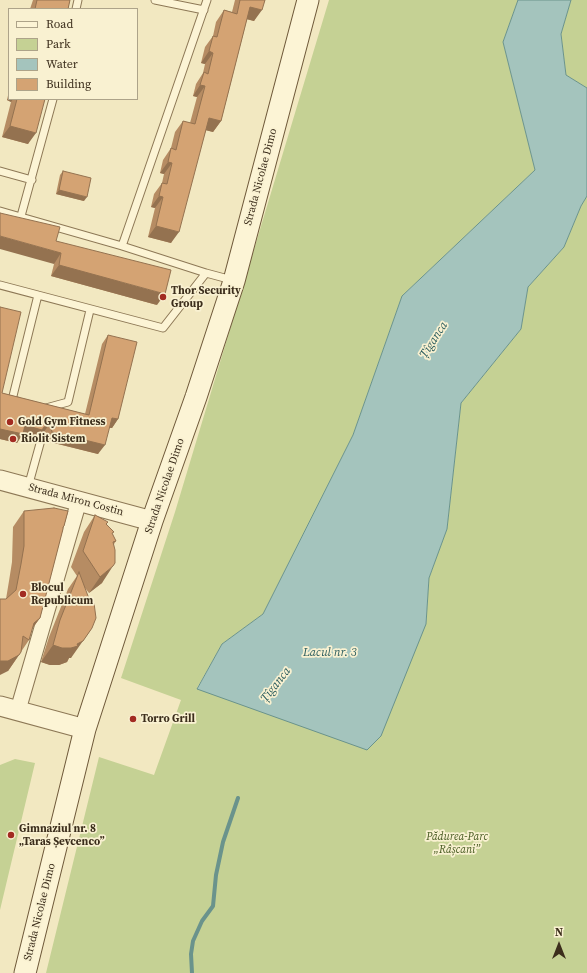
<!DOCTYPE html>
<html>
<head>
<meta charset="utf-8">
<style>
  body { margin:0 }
  #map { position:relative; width:587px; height:973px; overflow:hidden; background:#f2e8c1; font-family:"Source Serif 4",serif }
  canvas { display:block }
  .legend { position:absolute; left:8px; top:8px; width:130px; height:92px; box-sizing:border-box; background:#f9f1d1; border:1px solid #ada389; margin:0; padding:5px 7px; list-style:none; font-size:12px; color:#3c2e1c }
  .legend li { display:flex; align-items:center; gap:8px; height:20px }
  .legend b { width:20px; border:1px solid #ada389 }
  .north { position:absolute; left:539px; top:925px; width:40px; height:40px; -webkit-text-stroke:3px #f9f1d1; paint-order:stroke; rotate:0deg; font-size:11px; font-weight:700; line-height:16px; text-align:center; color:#3c2e1c }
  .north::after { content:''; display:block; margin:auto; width:14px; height:18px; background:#3c2e1c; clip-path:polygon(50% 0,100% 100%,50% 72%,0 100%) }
</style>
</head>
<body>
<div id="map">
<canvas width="587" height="973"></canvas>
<ul class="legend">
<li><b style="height:5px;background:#fcf4d5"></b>Road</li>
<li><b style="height:11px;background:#c5d194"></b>Park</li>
<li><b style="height:11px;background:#a4c4bd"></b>Water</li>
<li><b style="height:11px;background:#d4a373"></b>Building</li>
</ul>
<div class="north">N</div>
</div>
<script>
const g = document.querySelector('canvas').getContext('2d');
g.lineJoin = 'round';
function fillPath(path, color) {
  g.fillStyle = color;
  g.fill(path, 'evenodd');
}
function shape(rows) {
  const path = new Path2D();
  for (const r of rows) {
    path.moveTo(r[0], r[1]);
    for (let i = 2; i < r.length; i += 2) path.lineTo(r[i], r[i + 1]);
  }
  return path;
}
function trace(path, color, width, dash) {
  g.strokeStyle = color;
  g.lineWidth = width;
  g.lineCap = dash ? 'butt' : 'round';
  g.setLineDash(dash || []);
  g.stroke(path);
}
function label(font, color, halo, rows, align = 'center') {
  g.font = font + ' "Source Serif 4",serif';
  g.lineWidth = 3.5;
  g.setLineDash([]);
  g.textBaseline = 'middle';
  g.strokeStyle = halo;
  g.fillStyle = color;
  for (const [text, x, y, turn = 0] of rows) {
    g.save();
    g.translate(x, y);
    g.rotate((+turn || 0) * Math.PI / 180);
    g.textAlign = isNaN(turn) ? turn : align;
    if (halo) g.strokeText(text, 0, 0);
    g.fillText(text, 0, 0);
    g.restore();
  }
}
fillPath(shape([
  [329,0,518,0,503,42,535,170,402,296,353,435,263,614,222,644,197,688,426,624,429,578,447,528,461,403,521,329,528,287,564,247,581,206,587,196,587,973,46,973,99,757,154,775,181,700,121,678,175,512],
  [571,0,587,0,587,88,566,75,561,34],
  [15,759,35,763,0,910,0,765]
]), '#c5d194');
const water = shape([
  [518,0,571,0,561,34,566,75,587,88,587,196,581,206,564,247,528,287,521,329,461,403,447,529,429,578,426,624,381,736,367,750,197,689,222,644,263,614,353,435,402,296,535,170,503,42,518,0]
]);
fillPath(water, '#a4c4bd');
trace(water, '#6a938c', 1);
trace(shape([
  [192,973,191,954,193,941,202,921,213,906,216,875,223,842,238,798]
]), '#6a938c', 4);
const service = shape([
  [155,0,204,10],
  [76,9,78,0],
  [0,171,32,180],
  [0,211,122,246,206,273],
  [21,216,53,99],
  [122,246,207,0],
  [0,285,163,328,206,273,232,280],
  [17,401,12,400,38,295],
  [46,408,68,402,90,310],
  [28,487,41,440]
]);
const minor = shape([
  [18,710,79,501]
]);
const tertiary = shape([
  [0,480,152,521],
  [0,706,85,729]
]);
const secondary = shape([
  [25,973,85,729,152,521,196,397,234,281,308,0]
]);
trace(service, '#8d7856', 9);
trace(minor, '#8d7856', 17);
trace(tertiary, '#8d7856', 21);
trace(secondary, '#6f593a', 23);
trace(service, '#fcf4d5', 7);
trace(minor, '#fcf4d5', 15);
trace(tertiary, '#fcf4d5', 19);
trace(secondary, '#fcf4d5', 21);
fillPath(shape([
  [33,0,70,0,68,9,30,9],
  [235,0,265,0,254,21,247,19,221,121,213,132,206,130,171,243,148,237,155,208,151,207,154,194,162,183,164,174,160,173,163,160,171,148,175,132,183,121,190,123,197,97,193,96,196,84,203,73,205,64,201,63,205,47,213,36,216,22,224,10,232,12],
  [9,91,9,99,45,99,28,144,2,137,11,102,7,100],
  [63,171,84,201,56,194,60,175],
  [56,241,157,305,51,276,54,264],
  [0,307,2,393,85,414,102,344,108,335,118,419,112,428,109,428,98,454,46,441,45,437,42,435,38,436,36,439,22,435,17,443,0,439],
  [24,511,64,526,63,528,40,618,32,629,29,640,8,671,6,599,9,581,12,562,13,527],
  [95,515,106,524,116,541,114,544,102,583,89,593,85,588,71,658,69,658,67,662,59,665,50,665,41,662,49,637,68,589,77,576,71,567,84,532]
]), '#b68c63');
fillPath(shape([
  [250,7,262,10,254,21,242,18],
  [209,51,213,53,205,64,201,63],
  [200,85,205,86,197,97,193,96],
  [9,97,9,99,13,99,11,102,7,100],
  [209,118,221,121,213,132,201,129],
  [10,126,36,133,28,144,2,137],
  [168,162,172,163,164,174,160,173],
  [59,190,87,197,84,201,56,194],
  [159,196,163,197,155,208,151,207],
  [156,226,179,232,171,243,148,237],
  [0,236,61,253,54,264,0,249],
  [59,265,165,294,157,305,51,276],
  [112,418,118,419,112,428,105,427],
  [25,425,44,427,48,426,42,435,38,436,36,439,22,435,17,443,0,439,0,429],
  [52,432,105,445,98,454,46,441],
  [113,566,102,583,89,593,100,577],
  [40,618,28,634,34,623],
  [92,628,71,658,69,658,67,662,59,665,50,665,41,662,53,645,77,644],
  [19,655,8,671,0,675,0,661]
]), '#947250');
const building = shape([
  [37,0,70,0,68,9,35,9,37,0],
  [240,0,265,0,262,10,250,7,221,121,209,118,179,232,156,226,163,197,159,196,162,183,167,184,172,163,168,162,171,148,176,150,183,121,195,124,205,86,200,85,204,72,208,74,213,53,209,51,213,36,217,37,224,10,237,14,240,0],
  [17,99,45,99,36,133,10,126,17,99],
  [63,171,91,178,87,197,59,190,63,171],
  [0,213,60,227,56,241,171,270,165,294,59,265,61,253,0,236,0,213],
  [0,307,21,312,2,393,89,415,108,335,137,342,118,419,112,418,105,445,52,432,51,428,48,426,44,427,42,430,25,425,23,434,0,429,0,307],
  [54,508,68,511,64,526,63,527,63,529,40,618,34,623,29,640,23,636,21,652,19,655,8,661,0,661,0,599,6,599,16,590,21,564,24,546,24,511,54,508],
  [95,515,108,522,106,524,114,532,112,533,116,541,113,542,115,550,115,563,113,566,100,577,83,551,95,515],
  [79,572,91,604,94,603,96,618,92,628,83,641,77,644,78,646,71,648,62,648,53,645,60,620,79,572]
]);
fillPath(building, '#d4a373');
trace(building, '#947250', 1);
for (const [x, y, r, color] of [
  [163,297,4,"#a22b21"],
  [10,422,4,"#a22b21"],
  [13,439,4,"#a22b21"],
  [23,594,4,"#a22b21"],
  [133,719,4,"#a22b21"],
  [11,835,4,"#a22b21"]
]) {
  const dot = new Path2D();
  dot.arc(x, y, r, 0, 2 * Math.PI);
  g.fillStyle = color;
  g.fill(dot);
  trace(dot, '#f9f1d1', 1.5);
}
label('11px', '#3c2e1c', '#f9f1d1', [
  ["Strada Nicolae Dimo",261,177,-75],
  ["Strada Nicolae Dimo",165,486,-71],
  ["Strada Miron Costin",76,500,15],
  ["Strada Nicolae Dimo",40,912,-76]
]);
label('bold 11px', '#3c2e1c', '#f9f1d1', [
  ["Thor Security",171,291],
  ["Group",171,304],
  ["Gold Gym Fitness",18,422],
  ["Riolit Sistem",21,439],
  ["Blocul",31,588],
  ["Republicum",31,601],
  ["Torro Grill",141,719],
  ["Gimnaziul nr. 8",19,829],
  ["„Taras Șevcenco”",19,842]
], 'left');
label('italic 11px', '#475a21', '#f9f1d1', [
  ["Pădurea-Parc",457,837],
  ["„Râșcani”",457,850]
]);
label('italic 12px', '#2a5c5d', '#f9f1d1', [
  ["Țîganca",434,340,-57],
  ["Lacul nr. 3",330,653],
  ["Țîganca",276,685,-52]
]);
</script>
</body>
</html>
